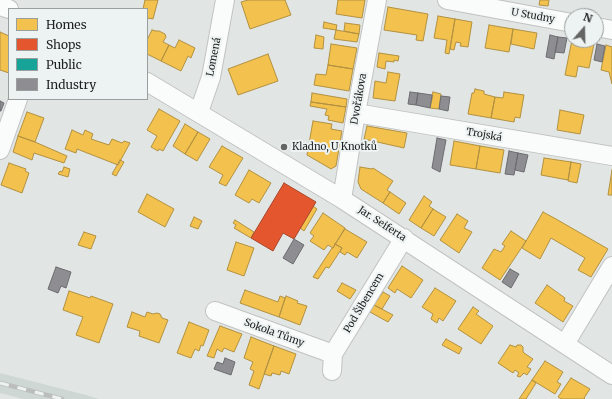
<!DOCTYPE html>
<html>
<head>
<meta charset="utf-8">
<style>
  body { margin:0 }
  #map { position:relative; width:612px; height:399px; overflow:hidden; background:#e1e5e3; font-family:Merriweather,serif }
  canvas { display:block }
  .legend { position:absolute; left:8px; top:8px; width:140px; height:92px; box-sizing:border-box; background:#edf3f2; border:1px solid #9a9f9e; margin:0; padding:5px 7px; list-style:none; font-size:12px; color:#1e201f }
  .legend li { display:flex; align-items:center; gap:8px; height:20px }
  .legend b { width:20px; border:1px solid #9a9f9e }
  .north { position:absolute; left:564px; top:8px; width:40px; height:40px; box-sizing:border-box; background:#edf3f2; border:1px solid #9a9f9e; border-radius:50%; rotate:20deg; font-size:11px; font-weight:700; line-height:16px; text-align:center; color:#1e201f }
  .north::after { content:''; display:block; margin:auto; width:14px; height:18px; background:#626564; clip-path:polygon(50% 0,100% 100%,50% 72%,0 100%) }
</style>
</head>
<body>
<div id="map">
<canvas width="612" height="399"></canvas>
<ul class="legend">
<li><b style="height:11px;background:#f2c14e"></b>Homes</li>
<li><b style="height:11px;background:#e4572e"></b>Shops</li>
<li><b style="height:11px;background:#17a398"></b>Public</li>
<li><b style="height:11px;background:#8d8d92"></b>Industry</li>
</ul>
<div class="north">N</div>
</div>
<script>
const g = document.querySelector('canvas').getContext('2d');
g.lineJoin = 'round';
function fillPath(path, color) {
  g.fillStyle = color;
  g.fill(path, 'evenodd');
}
function shape(rows) {
  const path = new Path2D();
  for (const r of rows) {
    path.moveTo(r[0], r[1]);
    for (let i = 2; i < r.length; i += 2) path.lineTo(r[i], r[i + 1]);
  }
  return path;
}
function trace(path, color, width, dash) {
  g.strokeStyle = color;
  g.lineWidth = width;
  g.lineCap = dash ? 'butt' : 'round';
  g.setLineDash(dash || []);
  g.stroke(path);
}
function label(font, color, halo, rows, align = 'center') {
  g.font = font + ' Merriweather,serif';
  g.lineWidth = 4;
  g.setLineDash([]);
  g.textBaseline = 'middle';
  g.strokeStyle = halo;
  g.fillStyle = color;
  for (const [text, x, y, turn = 0] of rows) {
    g.save();
    g.translate(x, y);
    g.rotate((+turn || 0) * Math.PI / 180);
    g.textAlign = isNaN(turn) ? turn : align;
    if (halo) g.strokeText(text, 0, 0);
    g.fillText(text, 0, 0);
    g.restore();
  }
}
fillPath(shape([
  [0,373,86,395,99,399,23,399,0,393]
]), '#ced7d4');
const homes = shape([
  [145,0,158,0,153,19,147,18,147,9,143,9,145,0],
  [248,0,285,0,291,15,250,29,241,2,248,0],
  [338,0,365,0,362,18,336,14,338,0],
  [540,0,549,0,548,6,539,5,540,0],
  [388,7,428,14,423,41,416,40,417,35,384,30,388,7],
  [438,16,455,19,449,54,445,53,447,40,434,38,438,16],
  [455,19,472,22,468,47,460,46,461,43,456,42,454,50,450,49,455,19],
  [324,22,337,25,336,30,323,28,324,22],
  [345,23,360,25,359,34,344,31,345,23],
  [489,25,513,29,509,52,485,48,489,25],
  [513,29,537,33,534,49,511,44,513,29],
  [152,30,156,31,159,31,165,34,166,37,163,42,169,45,161,61,147,54,147,40,152,30],
  [336,30,359,34,357,42,334,39,336,30],
  [0,32,9,36,9,73,0,70,0,32],
  [316,35,324,37,323,49,314,48,316,35],
  [179,40,195,48,191,58,188,56,181,71,161,61,169,45,175,48,179,40],
  [572,40,594,44,589,68,578,66,576,77,565,75,572,40],
  [331,44,357,48,353,69,328,65,331,44],
  [606,45,612,47,612,84,609,72,601,70,606,45],
  [379,53,399,56,398,61,394,60,394,62,386,61,385,69,377,67,379,53],
  [268,54,278,81,238,95,228,69,268,54],
  [328,65,353,69,349,91,314,85,316,74,326,75,328,65],
  [388,72,400,74,395,101,373,98,375,81,386,83,388,72],
  [475,89,484,91,484,94,495,97,491,118,468,114,472,93,474,93,475,89],
  [433,92,441,94,439,109,430,108,433,95,432,95,433,92],
  [504,92,524,95,520,118,515,117,514,122,491,118,495,97,503,98,504,92],
  [312,93,347,99,346,107,311,102,312,93],
  [311,102,346,107,343,123,328,120,329,116,325,115,327,109,310,106,311,102],
  [159,109,180,121,163,151,159,149,158,151,151,147,157,136,147,130,159,109],
  [560,110,584,115,580,134,557,130,560,110],
  [27,112,44,118,35,142,18,136,27,112],
  [313,121,332,124,331,129,342,131,336,166,331,169,307,155,313,121],
  [185,124,198,132,185,154,173,146,185,124],
  [367,126,407,133,404,148,364,139,367,126],
  [72,130,83,135,85,130,93,134,91,139,109,145,112,139,122,143,124,141,130,143,118,165,77,149,76,153,65,149,72,130],
  [198,132,210,139,197,161,185,154,198,132],
  [18,136,35,142,67,156,64,163,34,153,32,160,13,152,18,136],
  [454,141,480,146,476,169,450,165,454,141],
  [222,146,243,158,226,186,219,183,223,175,209,167,222,146],
  [480,146,504,150,500,173,476,169,480,146],
  [544,158,571,162,568,180,541,175,544,158],
  [120,160,124,162,116,176,112,174,120,160],
  [571,162,581,164,577,183,568,181,571,162],
  [9,163,26,169,25,171,29,173,22,193,1,185,9,163],
  [64,167,70,169,68,177,58,174,60,171,62,172,64,167],
  [360,167,372,169,373,168,393,181,387,190,390,192,383,203,361,189,358,182,360,167],
  [249,170,271,183,259,203,252,199,249,203,235,195,249,170],
  [612,170,612,195,608,195,612,170],
  [390,192,406,203,399,214,383,203,390,192],
  [147,194,174,209,165,227,138,212,147,194],
  [424,196,432,202,429,206,433,209,421,228,409,220,424,196],
  [313,206,317,209,304,231,300,228,313,206],
  [433,209,446,217,434,236,421,228,433,209],
  [543,212,556,219,608,249,591,277,578,270,585,258,551,238,540,259,522,248,543,212],
  [323,213,345,228,333,248,328,245,324,250,310,241,314,236,310,233,323,213],
  [457,214,468,221,464,228,472,232,459,253,440,240,457,214],
  [194,217,202,221,198,229,190,226,194,217],
  [235,220,254,232,251,238,234,228,236,225,233,223,235,220],
  [345,229,367,242,357,258,347,252,345,255,340,252,342,248,335,244,345,229],
  [511,231,526,241,500,280,482,268,494,249,501,252,505,246,502,244,511,231],
  [84,232,96,236,91,249,78,245,84,232],
  [236,242,254,248,244,276,227,270,236,242],
  [335,244,342,248,329,268,326,267,318,279,313,277,332,248,333,248,335,244],
  [402,266,423,280,411,298,397,289,395,293,388,288,402,266],
  [342,283,356,290,350,299,337,291,342,283],
  [547,285,565,298,564,301,573,306,563,322,535,303,547,285],
  [435,288,456,301,443,321,439,318,437,323,431,319,433,314,422,307,435,288],
  [245,290,278,302,280,296,285,298,279,317,240,303,245,290],
  [69,291,90,298,91,296,113,304,99,343,76,335,83,317,63,310,69,291],
  [383,292,390,296,382,309,374,305,383,292],
  [286,296,298,301,297,303,307,306,300,325,279,317,286,296],
  [374,305,393,315,388,322,370,312,374,305],
  [473,307,479,311,476,314,493,326,481,344,458,329,473,307],
  [132,312,145,317,147,312,153,314,157,313,160,314,162,318,168,320,159,343,139,336,140,331,127,327,132,312],
  [189,322,209,330,203,346,201,345,199,351,195,349,191,358,177,353,189,322],
  [220,326,242,334,234,352,224,348,222,352,217,349,214,358,207,356,220,326],
  [251,337,274,346,259,389,249,385,254,371,250,369,253,362,244,358,251,337],
  [446,339,462,348,459,354,442,345,446,339],
  [510,345,516,347,517,345,521,345,523,347,523,352,524,353,533,359,527,367,531,369,527,375,524,373,520,377,517,376,519,373,515,370,513,373,498,363,510,345],
  [274,346,296,354,289,374,281,371,280,375,272,373,271,376,264,374,274,346],
  [545,361,563,372,557,382,561,384,555,394,532,380,545,361],
  [571,378,590,389,584,398,585,399,561,399,558,397,571,378],
  [532,380,536,383,526,399,519,399,532,380]
]);
fillPath(homes, '#f2c14e');
trace(homes, '#b29140', 1);
const shops = shape([
  [284,183,316,202,294,239,283,233,273,251,251,238,284,183]
]);
fillPath(shops, '#e4572e');
trace(shops, '#a9462a', 1);
const public = shape([
  [295,143,301,146,299,151,293,147,295,143]
]);
fillPath(public, '#17a398');
trace(public, '#197c74', 1);
const industry = shape([
  [550,35,558,37,554,59,546,57,550,35],
  [558,37,567,38,564,53,555,52,558,37],
  [597,44,605,46,602,62,594,60,597,44],
  [410,92,418,93,416,105,408,104,410,92],
  [418,93,432,95,430,108,416,105,418,93],
  [441,96,450,97,448,111,439,109,441,96],
  [0,101,4,103,1,111,0,111,0,101],
  [437,138,446,140,440,172,432,168,437,138],
  [509,151,518,153,514,175,505,174,509,151],
  [518,153,528,155,524,172,515,170,518,153],
  [294,239,304,245,293,264,283,258,294,239],
  [56,267,71,272,66,288,61,286,58,293,48,289,56,267],
  [510,269,519,274,511,288,502,282,510,269],
  [225,358,235,362,231,375,214,369,217,362,223,364,225,358]
]);
fillPath(industry, '#8d8d92');
trace(industry, '#6c6c70', 1);
const minor = shape([
  [447,0,572,23],
  [0,6,9,9],
  [596,27,612,30],
  [147,82,342,199,612,375],
  [199,112,211,77,225,0],
  [356,113,612,156],
  [0,150,18,99],
  [342,199,356,113,377,0],
  [215,311,333,354],
  [565,344,612,266],
  [332,371,333,354,404,238]
]);
trace(minor, '#c1c3c2', 20);
trace(minor, '#fafbfb', 18);
const rail = shape([
  [0,383,62,399]
]);
trace(rail, '#bcbdbd', 4.5);
trace(rail, '#edf3f2', 3, [9]);
for (const [x, y, r, color] of [
  [284,147,4,"#626564"]
]) {
  const dot = new Path2D();
  dot.arc(x, y, r, 0, 2 * Math.PI);
  g.fillStyle = color;
  g.fill(dot);
  trace(dot, '#edf3f2', 1.5);
}
label('10px', '#1e201f', '#edf3f2', [
  ["U Studny",533,16,10],
  ["Lomená",214,57,-79],
  ["Dvořákova",359,99,-80],
  ["Trojská",484,135,10],
  ["Jar. Seiferta",382,224,33],
  ["Pod Šibencem",364,303,-59],
  ["Sokola Tůmy",274,333,20]
]);
label('10px', '#1e201f', '#edf3f2', [
  ["Kladno, U Knotků",292,147]
], 'left');
</script>
</body>
</html>
